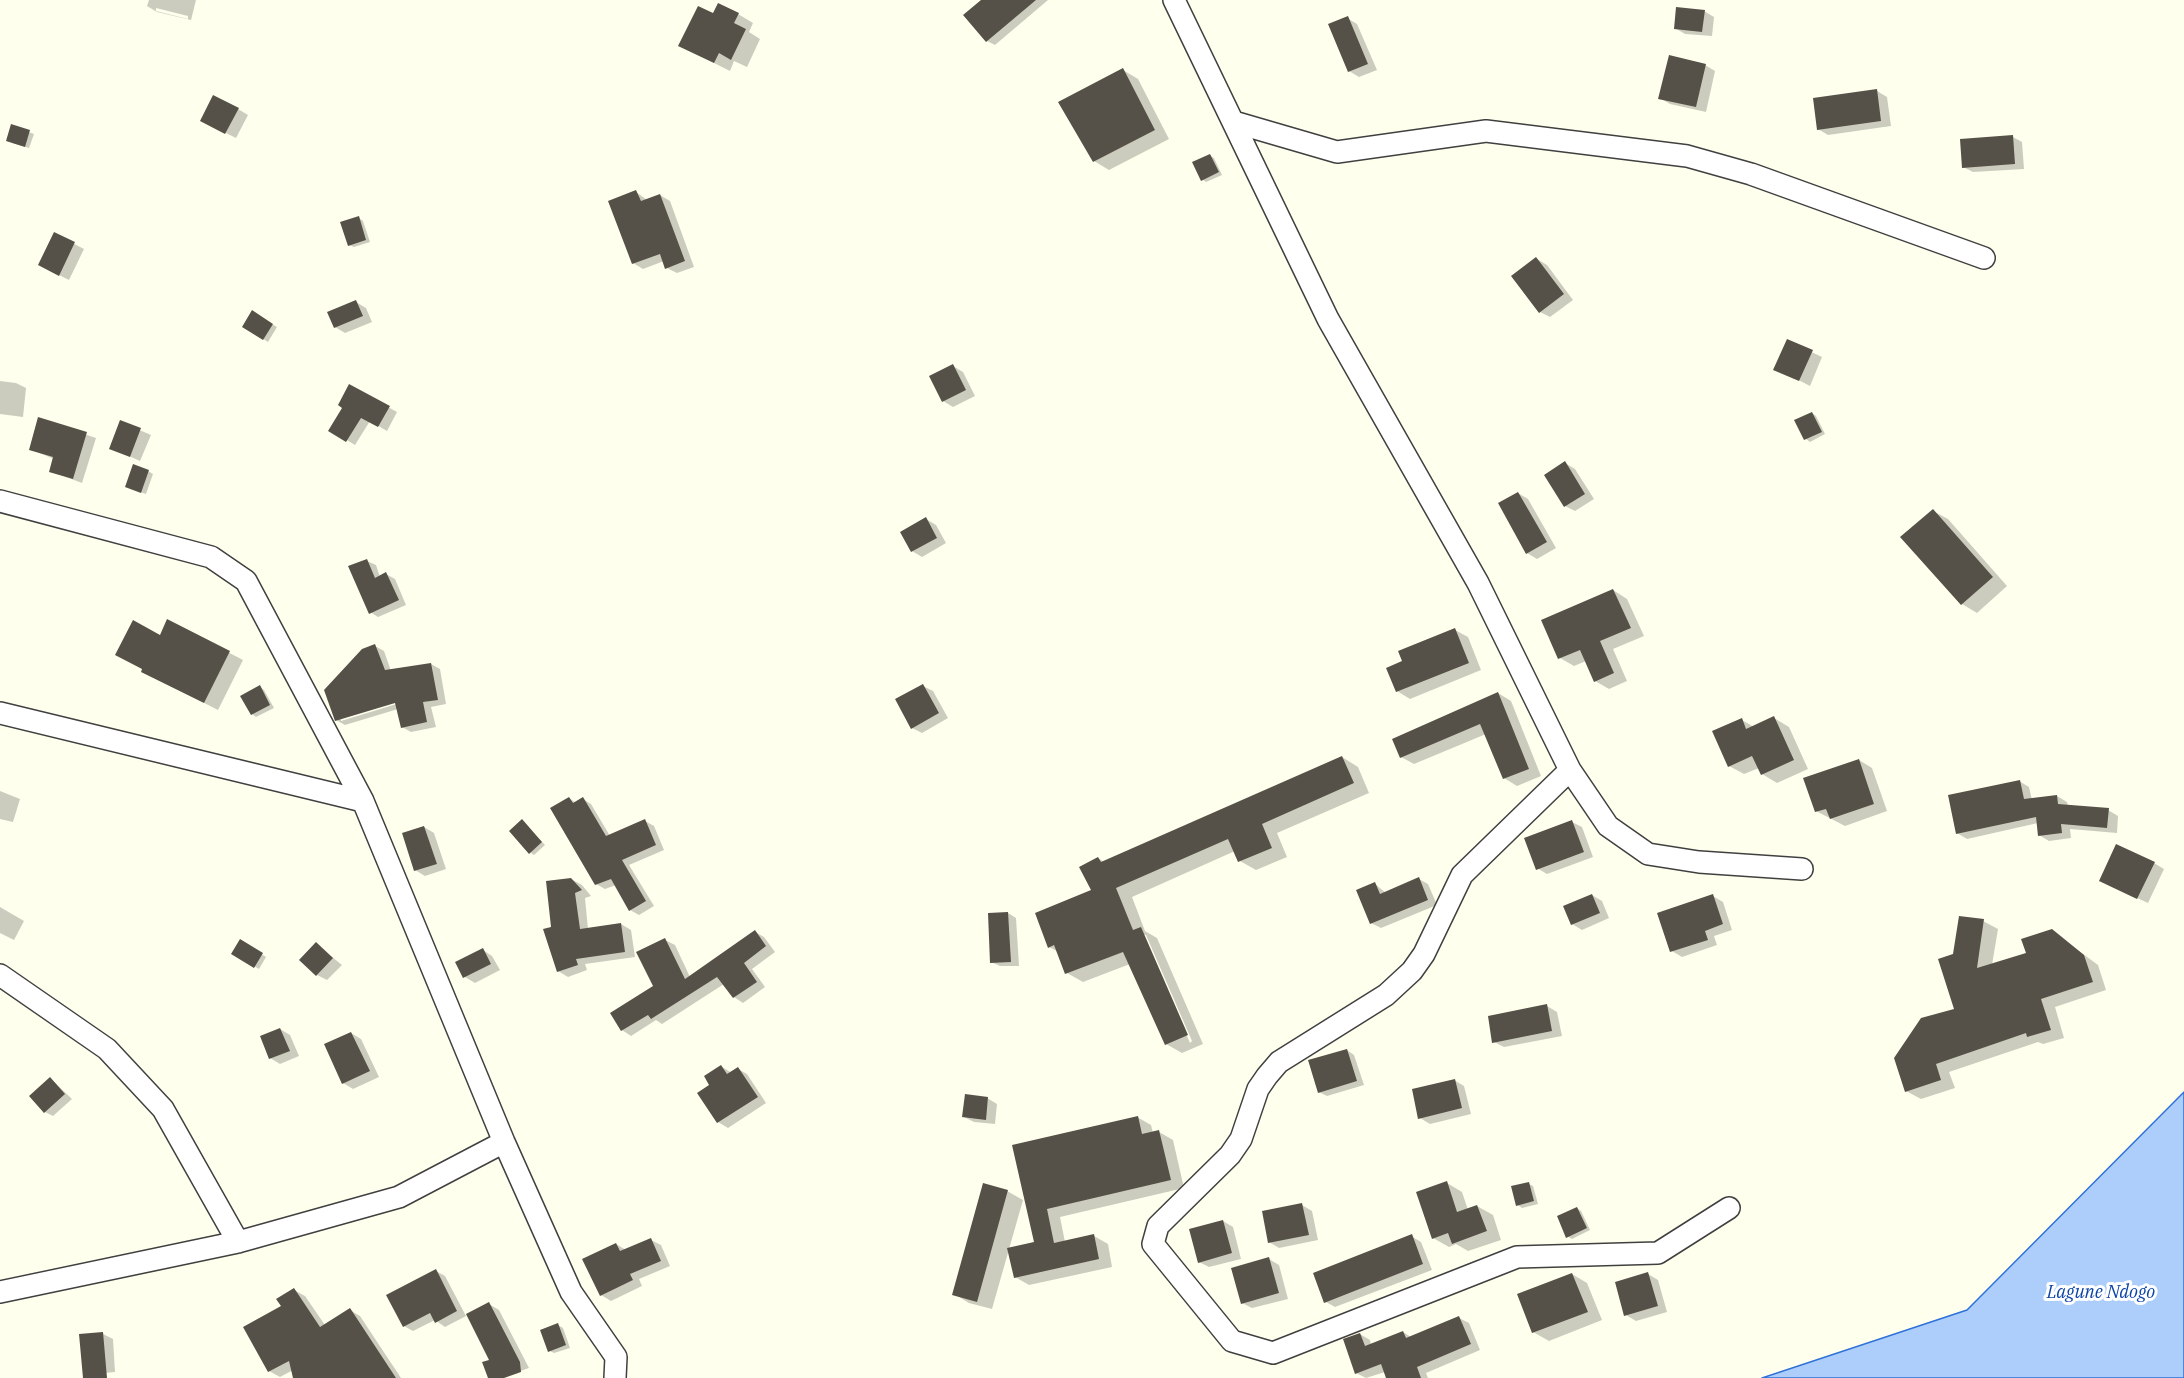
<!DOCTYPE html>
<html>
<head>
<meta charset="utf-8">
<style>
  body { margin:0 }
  canvas { display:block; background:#ffffed }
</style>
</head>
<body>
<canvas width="2184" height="1378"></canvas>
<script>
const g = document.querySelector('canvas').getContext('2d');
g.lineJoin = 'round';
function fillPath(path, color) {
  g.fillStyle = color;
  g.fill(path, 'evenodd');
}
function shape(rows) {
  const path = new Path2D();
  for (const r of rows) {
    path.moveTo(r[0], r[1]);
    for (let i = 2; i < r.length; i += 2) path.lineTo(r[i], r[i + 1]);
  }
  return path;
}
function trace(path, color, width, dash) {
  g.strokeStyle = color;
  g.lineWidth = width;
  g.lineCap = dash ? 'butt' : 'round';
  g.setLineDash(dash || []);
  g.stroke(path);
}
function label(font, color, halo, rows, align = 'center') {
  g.font = font + ' "IBM Plex Serif",serif';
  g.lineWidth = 6;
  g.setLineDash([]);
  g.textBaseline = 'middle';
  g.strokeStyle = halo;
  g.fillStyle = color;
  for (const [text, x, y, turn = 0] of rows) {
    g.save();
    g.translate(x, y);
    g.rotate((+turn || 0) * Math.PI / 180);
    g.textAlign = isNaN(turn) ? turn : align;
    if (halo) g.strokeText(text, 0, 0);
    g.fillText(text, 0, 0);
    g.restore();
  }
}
const water = shape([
  [2184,1092,2184,1378,1762,1378,1967,1310,2184,1092]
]);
fillPath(water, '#adcefb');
trace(water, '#2e71d8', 1.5);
fillPath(shape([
  [149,0,196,0,191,20,157,12,147,6],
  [156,8,188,16,188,19,156,11],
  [984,0,1048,0,995,45,987,41],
  [1704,11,1714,17,1712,36,1685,34,1675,28],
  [738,14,753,23,749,32,760,39,747,67,734,61,730,71,680,46,714,15],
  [1347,18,1357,24,1377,70,1359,77,1349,71],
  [1705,65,1715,71,1706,112,1670,104,1660,98],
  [1123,70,1138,79,1169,139,1109,170,1094,161],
  [1877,91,1887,97,1891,126,1828,135,1818,129],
  [238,109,248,115,236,138,212,126],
  [12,126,34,134,29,148,12,143],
  [2013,137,2022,142,2024,169,1973,172,1963,167],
  [1209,155,1214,158,1222,175,1206,182,1202,179],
  [636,192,647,200,660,195,670,201,694,267,677,273,667,268,664,261,643,269,633,263],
  [359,218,363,221,370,242,354,247,349,245],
  [55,234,84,249,69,280,49,270],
  [1537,259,1547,265,1573,300,1550,317,1540,312],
  [356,302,366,308,372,322,345,333,335,327],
  [253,313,277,327,268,342,244,327],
  [1788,341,1822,357,1810,386,1783,372],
  [953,366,963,372,975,396,953,407,943,401],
  [0,381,16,383,26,388,23,417,0,414],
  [350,386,397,412,387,431,370,421,355,445,330,430,344,407],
  [1812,413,1816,416,1825,434,1810,442,1806,439],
  [39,419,96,438,82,483,50,471,54,459,30,449],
  [121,422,151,435,140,461,111,448],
  [1565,463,1575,469,1594,499,1575,511,1565,506],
  [148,471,153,474,146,494,131,489],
  [1518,493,1528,499,1556,548,1537,559,1527,553],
  [1933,511,1948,519,2007,586,1977,613,1962,604],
  [926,519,936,525,946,543,922,557,912,551],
  [367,561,376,565,380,577,386,574,395,579,406,605,378,617,370,612],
  [1613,590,1627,599,1644,636,1613,649,1627,681,1609,689,1595,681,1586,661,1574,666,1560,658],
  [168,621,243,660,218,710,157,679,160,637],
  [1455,630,1468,637,1481,670,1410,699,1397,691,1404,662],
  [375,646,384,651,391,671,431,664,440,669,446,704,431,707,436,727,411,732,402,727,398,709,345,725,336,720],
  [402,699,403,702,341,721,341,717],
  [923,686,933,691,948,718,922,733,912,728],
  [260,687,264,690,274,708,256,717,252,714],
  [1498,693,1511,701,1541,776,1517,786,1504,778,1486,734,1414,764,1401,757],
  [1774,718,1789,727,1808,769,1777,783,1762,774,1759,768,1744,774,1729,766,1742,720,1754,727],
  [1342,757,1358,767,1369,793,1277,833,1287,857,1256,870,1240,861,1235,851,1132,897,1145,931,1157,938,1203,1044,1182,1053,1166,1044,1130,964,1083,982,1067,973,1059,952,1049,947,1093,891,1098,858,1104,862],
  [1143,935,1146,935,1192,1041,1190,1043],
  [1859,760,1872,768,1887,811,1845,826,1816,811],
  [2019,781,2029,787,2032,800,2057,796,2067,802,2068,806,2108,810,2118,816,2117,833,2070,829,2071,838,2049,841,2039,835,2038,823,1967,839,1957,833],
  [0,791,20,799,13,822,0,819],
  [569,798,576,803,583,799,591,804,610,836,645,821,654,826,664,850,629,865,654,906,639,915,630,910,616,885,605,889,596,884],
  [522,821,545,845,534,855,530,852],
  [1572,822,1582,827,1593,857,1547,874,1537,868],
  [424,827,434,833,446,869,425,876,415,870],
  [2154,863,2164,869,2148,903,2111,886],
  [571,879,582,885,591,896,585,898,588,929,621,924,631,930,635,957,585,964,587,970,568,977,558,971,553,928],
  [1419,879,1428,884,1437,905,1381,928,1371,923,1375,884,1386,893],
  [1592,895,1602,901,1609,918,1582,930,1572,924],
  [1713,896,1723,902,1732,930,1714,936,1717,945,1682,957,1672,951],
  [0,907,24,921,14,940,0,933],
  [1008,913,1016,918,1019,966,1000,966,991,962],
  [1983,921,1998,929,1992,965,2028,954,2052,931,2098,965,2106,990,2055,1007,2064,1038,2043,1044,2038,1042,1949,1072,1955,1088,1921,1099,1906,1091,1956,1010,1955,955],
  [755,932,764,937,775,952,752,969,765,987,743,1003,734,997,724,984,662,1024,656,1020,631,1036,622,1030,655,987,665,940,675,945,690,977],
  [241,941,266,957,259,969,233,953],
  [316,944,342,965,327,980,317,975],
  [483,950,492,956,500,970,475,983,465,977],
  [1547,1006,1557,1012,1562,1036,1504,1047,1494,1042],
  [280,1029,290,1035,299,1056,280,1064,270,1058],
  [351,1033,361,1039,379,1077,353,1089,343,1083],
  [1347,1050,1354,1055,1364,1085,1327,1096,1319,1092],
  [722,1067,732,1073,738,1069,747,1074,766,1103,728,1128,718,1122,700,1094,711,1086],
  [51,1079,72,1099,53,1116,45,1112],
  [1454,1080,1464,1086,1471,1114,1430,1124,1420,1118],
  [987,1098,997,1104,995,1124,974,1122,964,1117],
  [1137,1117,1151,1125,1153,1133,1159,1132,1173,1140,1184,1188,1060,1217,1065,1242,1094,1236,1108,1244,1112,1267,1029,1285,1015,1277,1036,1244,1013,1146],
  [1447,1183,1462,1192,1468,1210,1477,1206,1493,1215,1501,1240,1468,1251,1456,1244,1449,1247,1433,1238],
  [1529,1184,1533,1186,1538,1204,1522,1208,1518,1205],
  [1007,1191,1023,1200,992,1309,969,1303,954,1294],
  [1302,1205,1312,1211,1318,1240,1279,1248,1269,1242],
  [1577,1208,1581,1211,1590,1230,1572,1239,1567,1236],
  [1223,1221,1233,1227,1241,1259,1209,1267,1199,1262],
  [1411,1236,1421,1242,1432,1270,1335,1307,1326,1302],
  [651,1240,661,1245,670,1266,639,1279,642,1286,611,1301,601,1295,616,1244,626,1250],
  [1269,1259,1279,1265,1288,1299,1252,1308,1242,1303],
  [436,1271,445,1276,466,1316,489,1304,499,1310,529,1368,506,1376,468,1315,445,1327,435,1320,413,1331,404,1326],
  [1572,1274,1587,1283,1602,1320,1549,1341,1533,1332],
  [1648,1274,1658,1280,1667,1312,1636,1321,1626,1315],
  [294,1290,305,1296,325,1325,350,1310,360,1316,401,1378,295,1378,293,1370,280,1377,269,1371,283,1307],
  [1459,1318,1469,1323,1480,1350,1426,1373,1428,1378,1388,1378,1385,1372,1366,1378,1356,1373,1360,1334,1370,1340,1371,1345,1403,1332,1411,1337],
  [558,1325,563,1328,570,1348,554,1353,550,1351],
  [103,1334,113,1339,115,1372,93,1374]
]), '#0003');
fillPath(shape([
  [981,0,1036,0,986,42,963,15],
  [718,3,739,13,734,23,746,29,731,60,719,53,714,63,678,46,698,6,713,13],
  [1676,7,1705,10,1702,32,1674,29],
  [1348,16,1368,64,1348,72,1328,24],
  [1669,55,1706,64,1696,107,1658,99],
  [1123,68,1155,130,1093,162,1058,102],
  [1877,89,1881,121,1817,130,1813,98],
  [213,95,239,108,225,134,200,121],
  [11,124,30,130,25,147,6,141],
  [2013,135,2015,164,1962,168,1960,139],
  [1210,154,1219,172,1201,181,1192,162],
  [636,190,641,201,660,194,685,261,665,269,660,254,632,264,608,201],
  [359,216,366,240,348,246,340,222],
  [54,232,75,242,59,276,38,265],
  [1536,257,1564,294,1539,313,1511,276],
  [356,300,363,316,334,328,327,312],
  [252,310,273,324,263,340,242,327],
  [1787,339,1813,350,1799,381,1773,370],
  [953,364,966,390,942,402,929,376],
  [349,384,390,406,378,427,361,418,346,442,328,431,342,408,338,405],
  [1812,412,1822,432,1804,440,1794,420],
  [38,417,87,432,73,479,49,472,53,457,29,450],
  [120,420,141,428,130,457,109,449],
  [1565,461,1585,494,1564,507,1544,475],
  [133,464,149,470,141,493,125,487],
  [1518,492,1547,542,1526,554,1498,503],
  [1933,509,1993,577,1961,605,1900,537],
  [926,517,937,538,911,552,900,532],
  [367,559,375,578,386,572,399,600,369,614,348,566],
  [1613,589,1631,628,1600,641,1614,673,1594,682,1580,650,1558,659,1541,620],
  [167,619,230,651,204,703,141,672,142,669,115,655,133,620,160,635],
  [1455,628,1469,663,1396,692,1386,668,1402,661,1398,651],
  [375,644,385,670,431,663,438,700,423,702,427,722,401,728,395,703,335,721,324,690,362,649],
  [923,684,939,713,911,729,895,699],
  [260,685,270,705,251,715,240,696],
  [1498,692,1529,769,1503,779,1480,724,1400,758,1392,739],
  [1774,716,1794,760,1761,775,1752,756,1728,767,1712,731,1742,718,1746,729],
  [1342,756,1354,783,1262,824,1272,848,1238,862,1228,839,1116,888,1133,930,1141,927,1188,1035,1165,1045,1123,952,1065,974,1054,945,1048,948,1035,913,1091,890,1079,867,1098,857,1101,862],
  [1859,759,1874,804,1830,819,1826,809,1815,812,1803,778],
  [2020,780,2024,799,2057,795,2058,804,2109,808,2107,828,2061,824,2062,833,2038,836,2036,817,1956,834,1948,795],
  [569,797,573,803,583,797,606,836,645,819,656,845,622,860,646,901,629,911,611,879,595,885,550,808],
  [522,819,542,842,529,854,509,831],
  [1572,820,1584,852,1536,870,1524,838],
  [424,826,437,864,414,871,402,833],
  [2116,844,2155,862,2137,899,2099,881],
  [1419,877,1428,900,1370,924,1356,890,1375,882,1380,894],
  [571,878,582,890,575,893,580,929,621,923,625,952,576,959,578,965,557,972,543,929,551,927,546,881],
  [1592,894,1600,913,1571,925,1563,906],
  [1713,894,1723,924,1705,931,1708,940,1670,952,1657,913],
  [1008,912,1011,962,990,963,988,913],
  [1959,916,1984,919,1977,968,2026,953,2021,939,2052,929,2084,955,2093,982,2041,999,2051,1030,2027,1037,2026,1033,1936,1064,1941,1080,1905,1092,1894,1058,1921,1018,1954,1009,1938,959,1953,954],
  [755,930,766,946,744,963,757,982,733,998,717,977,651,1019,648,1015,621,1031,610,1013,653,986,636,952,665,938,685,979],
  [240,939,263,953,254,968,231,954],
  [316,942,333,958,316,976,299,960],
  [483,948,491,964,463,978,455,962],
  [1547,1004,1552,1031,1492,1043,1488,1016],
  [280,1028,290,1051,269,1059,260,1036],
  [351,1032,370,1071,342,1084,324,1044],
  [1347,1049,1357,1081,1318,1093,1308,1060],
  [721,1065,727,1074,738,1067,758,1097,717,1123,697,1093,709,1085,704,1076],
  [50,1077,65,1094,44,1113,29,1096],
  [1455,1079,1462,1108,1418,1119,1412,1089],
  [965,1094,988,1097,986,1120,962,1117],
  [1138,1116,1142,1134,1159,1130,1171,1180,1047,1209,1054,1243,1094,1234,1099,1259,1014,1278,1007,1248,1034,1242,1012,1145],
  [1447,1181,1457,1212,1477,1205,1487,1231,1452,1244,1448,1233,1432,1239,1416,1192],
  [1529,1182,1534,1201,1516,1206,1511,1186],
  [983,1183,1008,1190,977,1302,952,1295],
  [1302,1203,1309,1235,1268,1243,1262,1211],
  [1577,1207,1587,1228,1566,1238,1557,1216],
  [1223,1220,1232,1253,1198,1263,1189,1229],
  [1412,1234,1423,1264,1324,1303,1313,1273],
  [651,1238,661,1261,630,1274,633,1280,600,1296,582,1259,616,1243,620,1251],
  [1269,1257,1279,1293,1241,1304,1231,1268],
  [436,1269,457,1311,435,1323,430,1313,403,1327,386,1295],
  [1648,1272,1658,1306,1624,1316,1615,1282],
  [1572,1273,1588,1312,1532,1333,1517,1294],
  [294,1288,320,1327,350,1308,396,1378,293,1378,289,1361,268,1372,243,1327,281,1306,276,1299],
  [489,1302,520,1362,521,1372,504,1378,488,1378,482,1362,489,1360,466,1314],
  [1459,1316,1471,1344,1417,1367,1421,1378,1386,1378,1381,1364,1355,1374,1343,1339,1360,1333,1365,1346,1403,1331,1406,1338],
  [558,1323,566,1345,548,1352,540,1330],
  [103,1332,107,1378,83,1378,79,1334]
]), '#565148');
const minor = shape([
  [1174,0,1328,319,1478,583,1570,770,1608,826,1648,854,1699,862,1802,869],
  [1234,122,1337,152,1486,131,1687,156,1751,174,1984,258],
  [0,501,211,557,246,581,363,801,504,1142,571,1292,616,1357,615,1378],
  [0,713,363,801],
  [1570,770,1462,875,1424,954,1412,971,1386,995,1279,1062,1267,1076,1258,1089,1241,1139,1230,1155,1158,1226,1153,1244,1232,1341,1273,1353,1517,1257,1658,1253,1729,1208],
  [0,975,107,1049,163,1109,238,1242],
  [0,1292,238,1242,399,1197,504,1142]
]);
trace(minor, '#404040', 24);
trace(minor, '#fff', 21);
label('italic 18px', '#0c44a8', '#fff', [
  ["Lagune Ndogo",2101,1293]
]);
</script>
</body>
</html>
